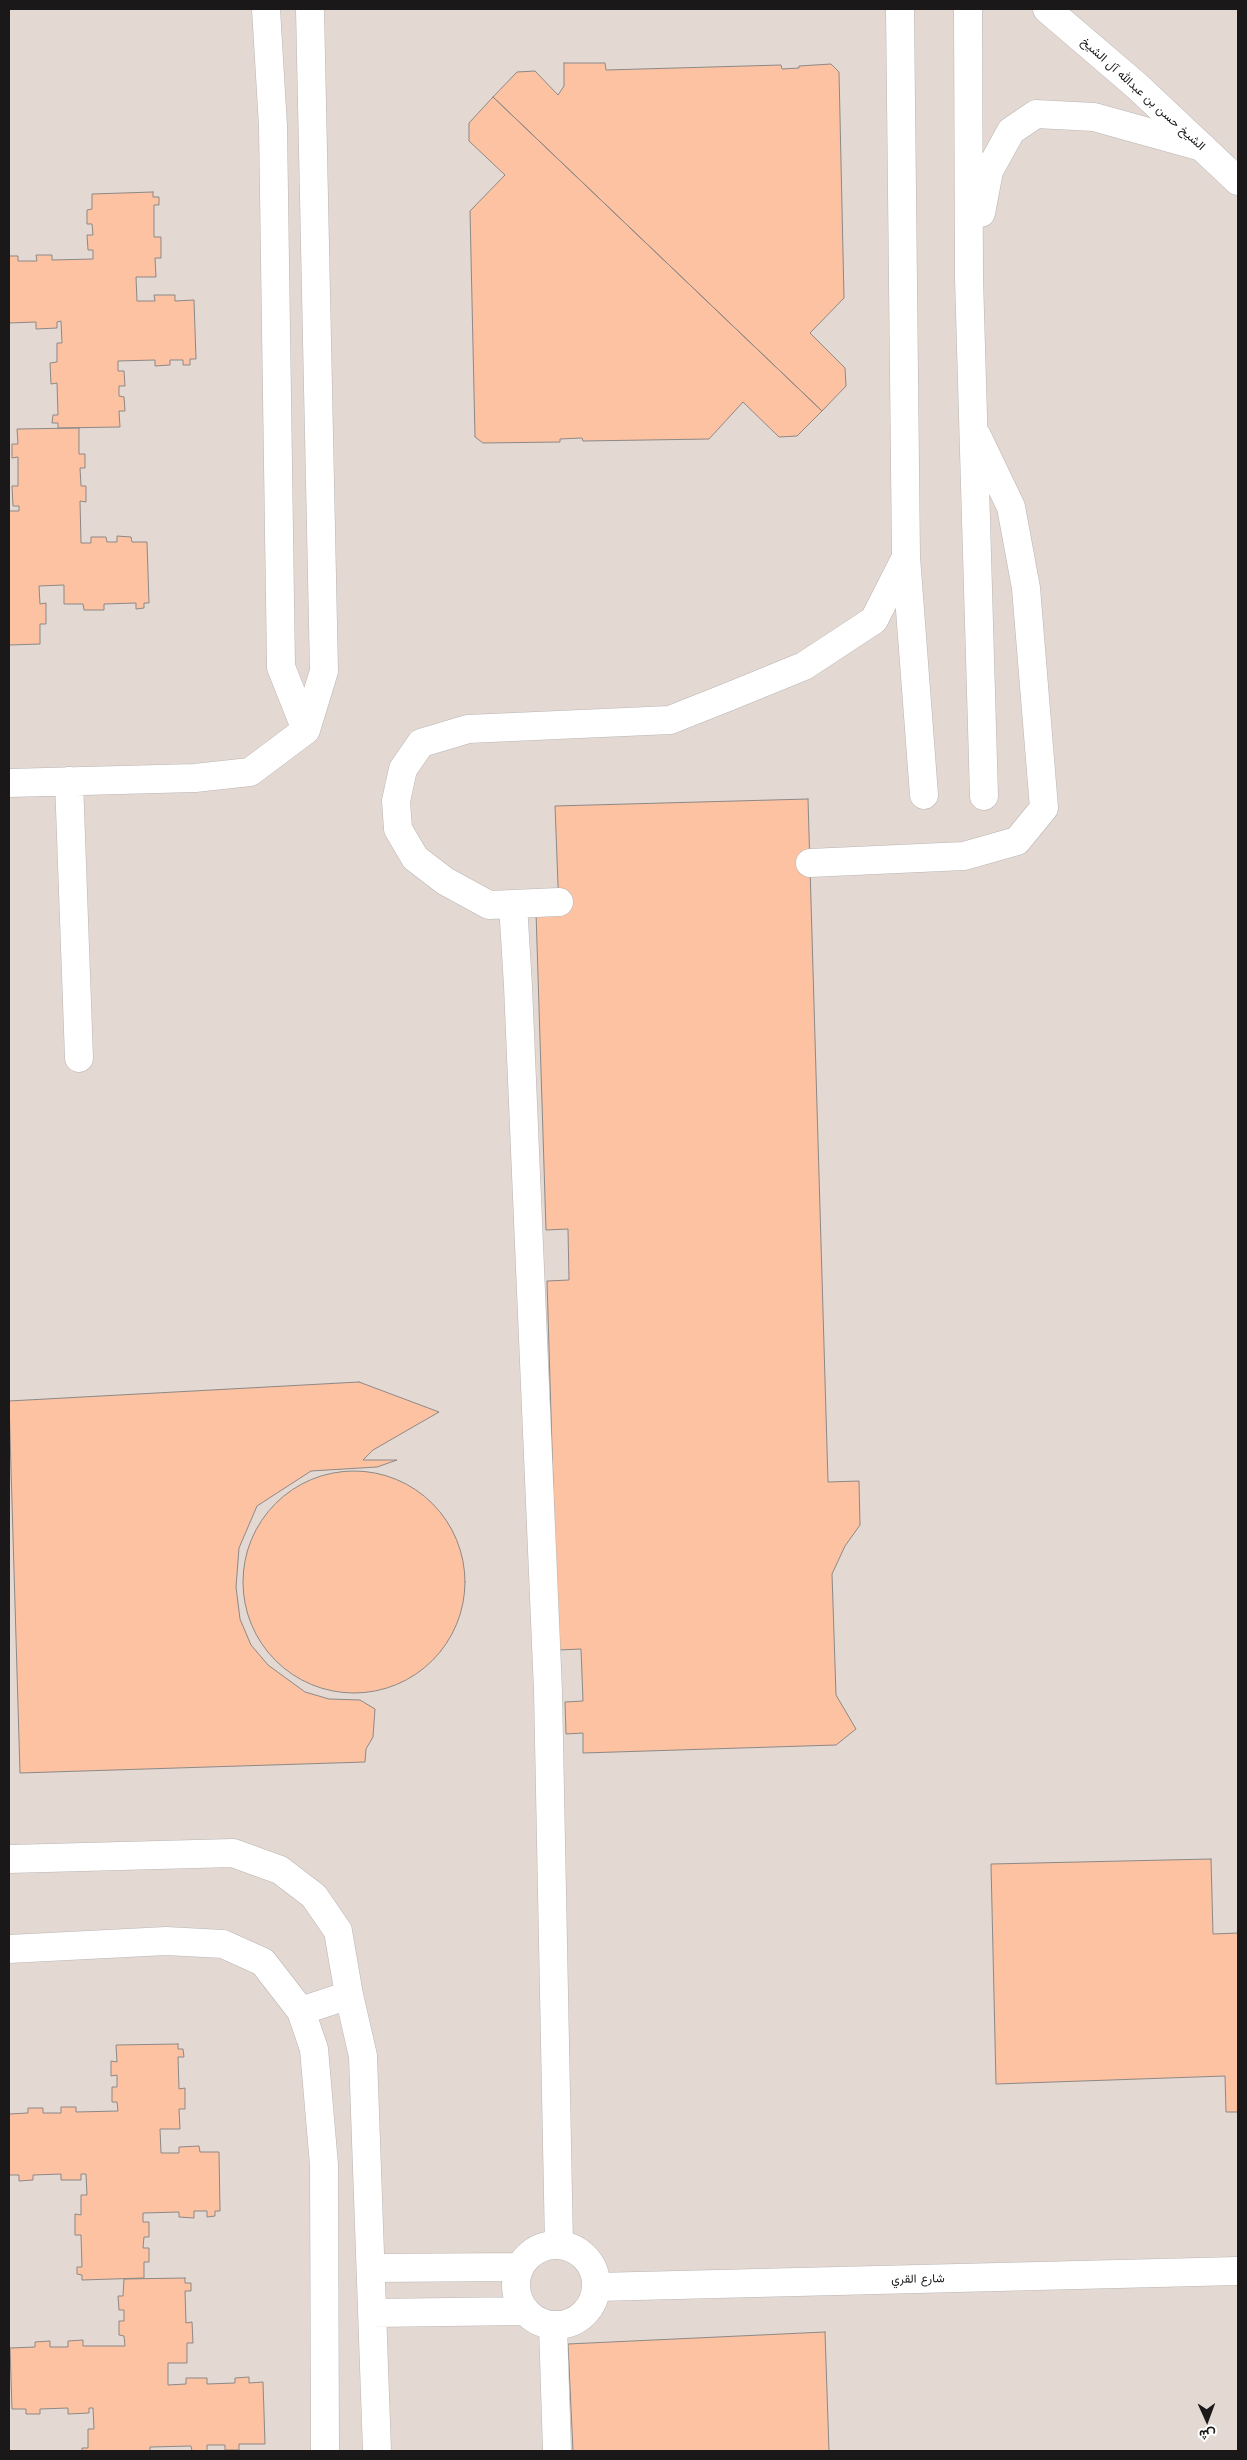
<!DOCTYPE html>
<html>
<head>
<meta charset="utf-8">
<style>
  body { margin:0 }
  #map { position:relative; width:1247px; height:2460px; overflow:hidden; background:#ebe6e4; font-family:"Work Sans",Vazirmatn,sans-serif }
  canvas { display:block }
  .frame { position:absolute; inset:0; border:10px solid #1a1818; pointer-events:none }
  .north { position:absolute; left:1182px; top:2395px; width:50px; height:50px; -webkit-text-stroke:4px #fff; paint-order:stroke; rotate:178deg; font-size:14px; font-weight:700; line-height:20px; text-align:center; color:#1a1818 }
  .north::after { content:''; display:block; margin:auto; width:18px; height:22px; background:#1a1818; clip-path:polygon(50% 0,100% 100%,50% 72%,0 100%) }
</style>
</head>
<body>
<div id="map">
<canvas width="1247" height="2460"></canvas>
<div class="frame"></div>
<div class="north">ش</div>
</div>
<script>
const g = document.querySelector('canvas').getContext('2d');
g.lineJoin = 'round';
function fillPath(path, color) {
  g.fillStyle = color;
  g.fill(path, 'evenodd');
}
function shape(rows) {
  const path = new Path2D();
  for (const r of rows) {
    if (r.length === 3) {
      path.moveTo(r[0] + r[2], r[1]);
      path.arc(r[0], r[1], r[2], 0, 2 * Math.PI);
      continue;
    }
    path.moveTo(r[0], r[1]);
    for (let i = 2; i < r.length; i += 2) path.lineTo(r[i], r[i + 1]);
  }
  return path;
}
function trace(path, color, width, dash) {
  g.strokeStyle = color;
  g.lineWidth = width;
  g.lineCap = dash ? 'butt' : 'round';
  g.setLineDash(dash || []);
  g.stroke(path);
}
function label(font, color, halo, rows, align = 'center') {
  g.font = font + ' "Work Sans",Vazirmatn,sans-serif';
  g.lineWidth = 4;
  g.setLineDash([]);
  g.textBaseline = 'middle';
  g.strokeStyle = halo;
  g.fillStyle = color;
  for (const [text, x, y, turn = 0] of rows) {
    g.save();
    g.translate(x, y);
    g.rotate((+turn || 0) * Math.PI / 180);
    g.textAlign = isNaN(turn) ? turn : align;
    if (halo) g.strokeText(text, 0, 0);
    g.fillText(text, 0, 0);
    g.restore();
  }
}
fillPath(shape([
  [9,9,1238,9,1238,2451,9,2451]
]), '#e4d8d2');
const building = shape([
  [564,63,605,63,606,70,781,65,782,69,799,68,799,66,831,64,839,72,844,298,810,333,845,368,846,386,822,411,493,97,517,72,535,71,558,95,564,86,564,63],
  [493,97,822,411,797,436,779,437,743,402,709,439,583,441,582,438,560,439,560,442,483,443,475,437,470,211,505,175,469,141,469,123,493,97],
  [153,192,153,197,159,197,159,205,154,205,154,237,161,237,161,258,155,258,156,277,136,277,137,301,155,301,154,295,175,295,175,301,194,300,196,359,190,359,190,365,183,365,183,360,170,360,170,365,155,366,155,360,118,361,118,371,124,371,125,386,119,386,119,396,124,397,125,411,119,411,120,427,58,428,58,423,52,423,53,415,58,415,57,383,51,384,50,363,57,362,57,343,62,343,61,321,57,322,57,328,36,329,36,322,9,323,9,328,9,256,18,256,18,261,37,261,36,255,52,255,52,260,93,259,93,250,88,250,87,235,93,235,92,224,87,224,87,210,92,209,92,194,153,192],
  [79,428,79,454,85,454,85,468,80,468,81,486,86,486,86,502,80,501,81,543,91,543,91,537,106,537,107,542,117,542,117,536,131,537,132,542,147,542,149,603,144,603,144,608,136,609,136,603,104,604,104,610,84,610,83,604,64,604,64,585,39,586,40,604,46,603,46,624,40,624,40,644,9,645,9,511,19,511,19,506,13,506,12,486,18,486,18,457,12,458,12,444,18,444,17,429,79,428],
  [808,799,828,1482,859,1481,860,1525,845,1546,832,1574,836,1695,856,1729,836,1745,583,1753,583,1733,566,1734,565,1702,583,1701,581,1649,558,1650,547,1281,569,1280,568,1229,546,1230,536,912,559,911,555,806,808,799],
  [359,1382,439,1412,373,1450,363,1460,397,1460,377,1467,311,1471,257,1506,239,1548,236,1587,240,1619,251,1645,268,1665,305,1692,329,1699,360,1700,375,1709,373,1737,366,1749,365,1762,20,1773,9,1401,359,1382],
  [354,1582,111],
  [1211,1859,1213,1934,1238,1933,1238,2112,1226,2112,1225,2076,996,2084,991,1864,1211,1859],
  [178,2044,178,2049,183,2049,184,2057,178,2057,179,2089,185,2088,185,2109,179,2109,180,2129,160,2129,161,2153,179,2153,179,2147,199,2146,200,2152,219,2152,220,2211,215,2211,215,2216,207,2217,207,2211,194,2211,194,2218,179,2217,179,2212,143,2213,143,2222,149,2222,149,2237,144,2237,143,2248,149,2248,149,2262,144,2262,144,2278,82,2280,82,2275,77,2274,77,2267,82,2267,81,2235,75,2235,75,2214,81,2215,81,2195,87,2195,86,2174,81,2174,81,2180,61,2180,61,2174,33,2175,33,2180,19,2181,19,2175,9,2175,9,2114,28,2113,28,2108,43,2108,43,2113,61,2113,61,2107,76,2107,76,2112,118,2111,117,2102,112,2102,112,2087,117,2087,117,2075,111,2076,111,2061,117,2062,116,2045,178,2044],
  [185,2278,185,2283,191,2283,191,2291,185,2291,186,2323,192,2322,193,2343,187,2343,187,2363,168,2363,168,2385,186,2384,186,2378,207,2378,207,2384,235,2383,235,2378,249,2377,249,2383,263,2382,265,2444,239,2444,239,2450,225,2450,225,2445,207,2445,207,2451,192,2451,191,2446,150,2447,150,2451,82,2451,82,2448,88,2448,88,2429,94,2429,93,2408,89,2408,89,2413,68,2414,68,2408,40,2409,40,2414,26,2414,26,2409,12,2409,10,2348,35,2347,35,2342,50,2341,50,2347,68,2347,68,2341,83,2340,83,2346,125,2346,124,2336,119,2335,119,2321,124,2321,124,2310,119,2310,118,2296,123,2296,124,2279,185,2278],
  [825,2332,829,2451,573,2451,568,2344,825,2332]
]);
fillPath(building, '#fcc2a2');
trace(building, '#8d8987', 1);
const minor = shape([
  [266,9,273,126,281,667,306,730],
  [968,9,969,278,984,796],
  [981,213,989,171,1011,131,1036,114,1094,117,1202,147],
  [906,557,924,795],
  [69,781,79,1058],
  [9,783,195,778,250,772,306,730,324,671,310,9],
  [810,863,964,856,1017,841,1044,808,1026,588,1011,507,977,436],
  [559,902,489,905,445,881,415,858,398,829,396,801,403,769,421,743,468,729,670,720,728,697,804,666,874,620,906,557,900,9],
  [513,904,518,986,548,1691,559,2244],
  [9,1859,233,1853,280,1870,314,1896,338,1931,349,1995,363,2056,377,2451],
  [9,1949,166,1941,223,1944,263,1962,301,2011,314,2049,324,2165,325,2451],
  [301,2011,349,1995],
  [556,2285,40],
  [371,2268,519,2267],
  [597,2287,1238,2271],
  [372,2313,525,2311],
  [553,2326,557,2451]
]);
const major = shape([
  [1047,9,1137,86,1238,181]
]);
trace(minor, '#b9b5b3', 29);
trace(major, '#b9b5b3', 29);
trace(minor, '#fff', 28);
trace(major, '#fff', 28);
label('12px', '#1a1818', '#fff', [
  ["الشيخ حسن بن عبدالله آل الشيخ",1143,94,42],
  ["شارع القري",918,2279,-1]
]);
</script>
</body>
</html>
